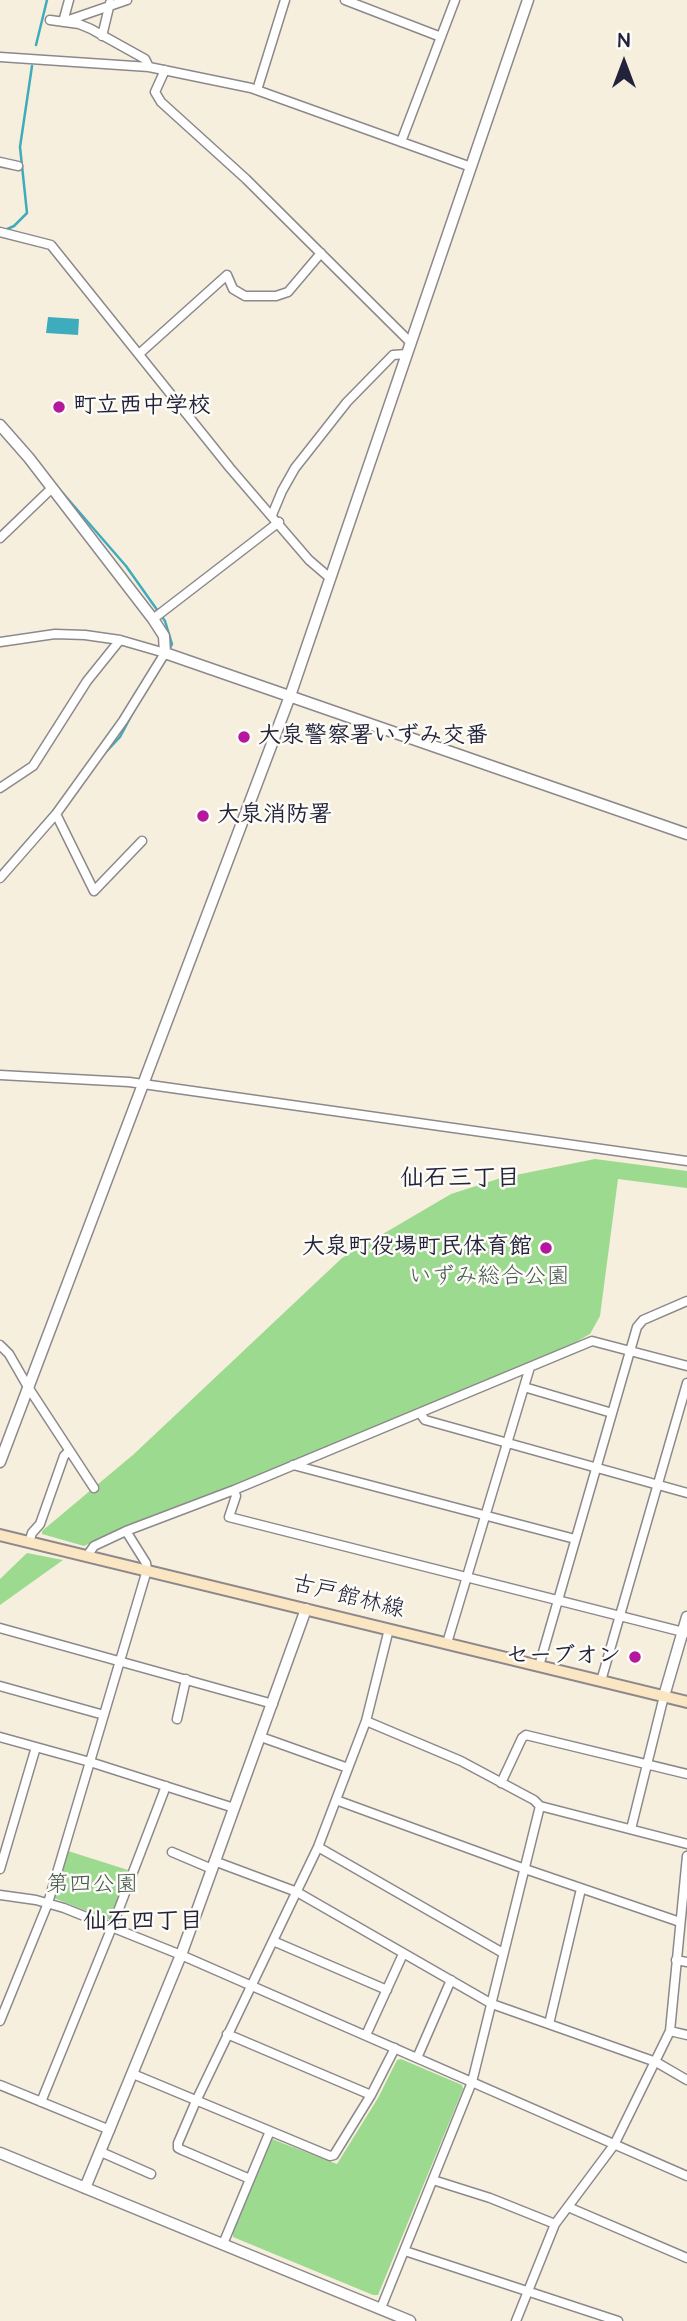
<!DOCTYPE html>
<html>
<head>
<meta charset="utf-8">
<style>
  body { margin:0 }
  #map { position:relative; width:687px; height:2321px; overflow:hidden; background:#f7efdd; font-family:"Architects Daughter",sans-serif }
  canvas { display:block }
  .north { position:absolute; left:589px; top:28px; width:70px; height:70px; -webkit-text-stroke:5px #fdfcf7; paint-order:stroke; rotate:0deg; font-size:19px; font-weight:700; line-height:28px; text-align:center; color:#22223b }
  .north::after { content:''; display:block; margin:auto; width:24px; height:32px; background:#22223b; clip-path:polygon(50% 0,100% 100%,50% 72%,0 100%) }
</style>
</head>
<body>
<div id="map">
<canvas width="687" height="2321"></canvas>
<div class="north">N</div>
</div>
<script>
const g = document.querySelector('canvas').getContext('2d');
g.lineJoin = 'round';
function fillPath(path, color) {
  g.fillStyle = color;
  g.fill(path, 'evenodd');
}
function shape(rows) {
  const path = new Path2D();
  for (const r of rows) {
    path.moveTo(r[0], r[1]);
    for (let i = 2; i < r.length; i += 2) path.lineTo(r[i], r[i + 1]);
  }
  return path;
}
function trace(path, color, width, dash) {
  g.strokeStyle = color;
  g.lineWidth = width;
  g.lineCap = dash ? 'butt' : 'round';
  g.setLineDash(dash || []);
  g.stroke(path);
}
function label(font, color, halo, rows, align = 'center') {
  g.font = font + ' "Architects Daughter","Klee One",sans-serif';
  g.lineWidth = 5;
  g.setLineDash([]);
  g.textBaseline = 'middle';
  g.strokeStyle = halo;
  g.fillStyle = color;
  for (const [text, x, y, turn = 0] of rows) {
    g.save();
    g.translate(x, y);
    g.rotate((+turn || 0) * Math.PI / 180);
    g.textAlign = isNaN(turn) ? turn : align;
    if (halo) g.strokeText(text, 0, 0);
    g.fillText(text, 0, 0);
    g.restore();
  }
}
fillPath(shape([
  [595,1159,687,1171,687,1188,618,1179,600,1316,590,1334,574,1343,244,1483,124,1528,84,1546,42,1534,42,1531,134,1454,342,1258,451,1194,501,1178],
  [27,1553,63,1560,0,1605,0,1579],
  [68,1851,128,1870,110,1919,107,1919,54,1898],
  [401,2059,462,2085,463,2089,378,2295,373,2295,233,2237,233,2232,272,2139,337,2164,378,2098,397,2060]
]), '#9cda8f');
fillPath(shape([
  [48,317,79,319,78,335,46,333]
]), '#3facbd');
trace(shape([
  [36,45,47,0],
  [3,231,14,226,27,213,20,147,32,66],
  [54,483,126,566,165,621,172,644,168,652],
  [103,755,120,737,138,703],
  [0,872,54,810]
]), '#3facbd', 2.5);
const minor = shape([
  [345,0,441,37],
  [50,20,79,24,91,29,145,59,149,67],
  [66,21,127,0],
  [63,22,69,0],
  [102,36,110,3],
  [0,57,149,67,251,88,471,167],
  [165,70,155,92,161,102,246,179,411,343],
  [257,90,285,0],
  [401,142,455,0],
  [0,162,18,166],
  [0,232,51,245,230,468,309,560,330,578],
  [139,354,227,275,233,289,245,296,276,296,288,292,321,253],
  [272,515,282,491,295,468,347,402,393,355,407,354],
  [0,538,52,488],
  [153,619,279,522],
  [0,642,55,634,85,635,120,640,165,653,123,721,56,814,0,878],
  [0,788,33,766,87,681,120,640],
  [56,814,94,891,142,841],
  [0,1075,129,1082,687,1161],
  [0,1345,9,1354,28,1387,94,1488],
  [524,1387,612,1413],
  [420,1413,425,1420,687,1493],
  [293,1465,575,1539],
  [234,1490,236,1496,229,1517,687,1633],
  [29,1542,32,1533,40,1524,64,1456,69,1451],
  [87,1556,94,1546,126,1531,234,1490,592,1341,687,1366],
  [0,1628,273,1704],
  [447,1643,530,1367],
  [539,1666,637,1327,643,1320,687,1301],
  [601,1681,687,1383],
  [0,1686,104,1715],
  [177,1719,186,1679],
  [366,1721,461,1761,534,1800,540,1806,687,1844],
  [0,1737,90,1762,234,1808],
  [261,1737,348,1768],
  [501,1783,522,1738,526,1735,687,1774],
  [336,1800,525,1869,680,1922],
  [631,1829,664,1696],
  [318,1847,503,1953],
  [172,1852,212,1869],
  [214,1861,297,1892,492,2004,656,2062,687,2080],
  [0,1869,36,1747],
  [0,1895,36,1900,64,1908,181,1955,687,2176],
  [273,1941,387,1990],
  [676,1960,687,1962],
  [0,2021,48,1903,147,1570,146,1563,126,1531],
  [549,2024,581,1889],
  [670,2031,687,2035],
  [227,2034,371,2095],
  [366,2035,403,1954],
  [417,2058,451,1980],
  [133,2074,330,2156,334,2155,371,2095,395,2048],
  [0,2085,110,2130],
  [41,2102,112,1927,166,1786],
  [101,2152,151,2174],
  [250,2179,182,2150,178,2148,178,2143,196,2101,318,1847,366,1721,389,1629],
  [433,2180,490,2198,555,2224],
  [568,2207,687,2258],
  [223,2244,270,2131],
  [405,2251,618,2321],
  [381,2308,472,2082,540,1806],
  [516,2321,555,2224,614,2145,670,2031,687,1856]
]);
const tertiary = shape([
  [0,425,29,458,153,619,164,636,165,653,687,834],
  [0,1462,290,696,528,0],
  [664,1696,687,1617],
  [0,2153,410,2321],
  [85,2188,181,1955,306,1609]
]);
const secondary = shape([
  [0,1535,687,1702]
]);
trace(minor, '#8c888c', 11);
trace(tertiary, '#8c888c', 13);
trace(secondary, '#8c888c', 14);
trace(minor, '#fff', 8);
trace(tertiary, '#fff', 10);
trace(secondary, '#fbe6c4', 10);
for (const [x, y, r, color] of [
  [59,407,7,"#b5179e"],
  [244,737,7,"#b5179e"],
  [203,816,7,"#b5179e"],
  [546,1248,7,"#b5179e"],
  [635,1657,7,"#b5179e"]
]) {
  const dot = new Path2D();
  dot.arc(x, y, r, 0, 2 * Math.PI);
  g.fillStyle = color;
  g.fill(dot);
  trace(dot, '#fdfcf7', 2.5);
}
label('bold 23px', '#22223b', '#fdfcf7', [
  ["町立西中学校",73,407],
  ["大泉警察署いずみ交番",258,737],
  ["大泉消防署",217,816],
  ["大泉町役場町民体育館",532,1248,"right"],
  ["セーブオン",621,1657,"right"]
], 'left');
label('23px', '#475954', '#fdfcf7', [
  ["いずみ総合公園",489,1278],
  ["第四公園",92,1886]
]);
label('23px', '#22223b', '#fdfcf7', [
  ["古戸館林線",348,1598,14]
]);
label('bold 24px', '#22223b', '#fdfcf7', [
  ["仙石三丁目",460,1180],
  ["仙石四丁目",143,1923]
]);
</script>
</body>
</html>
